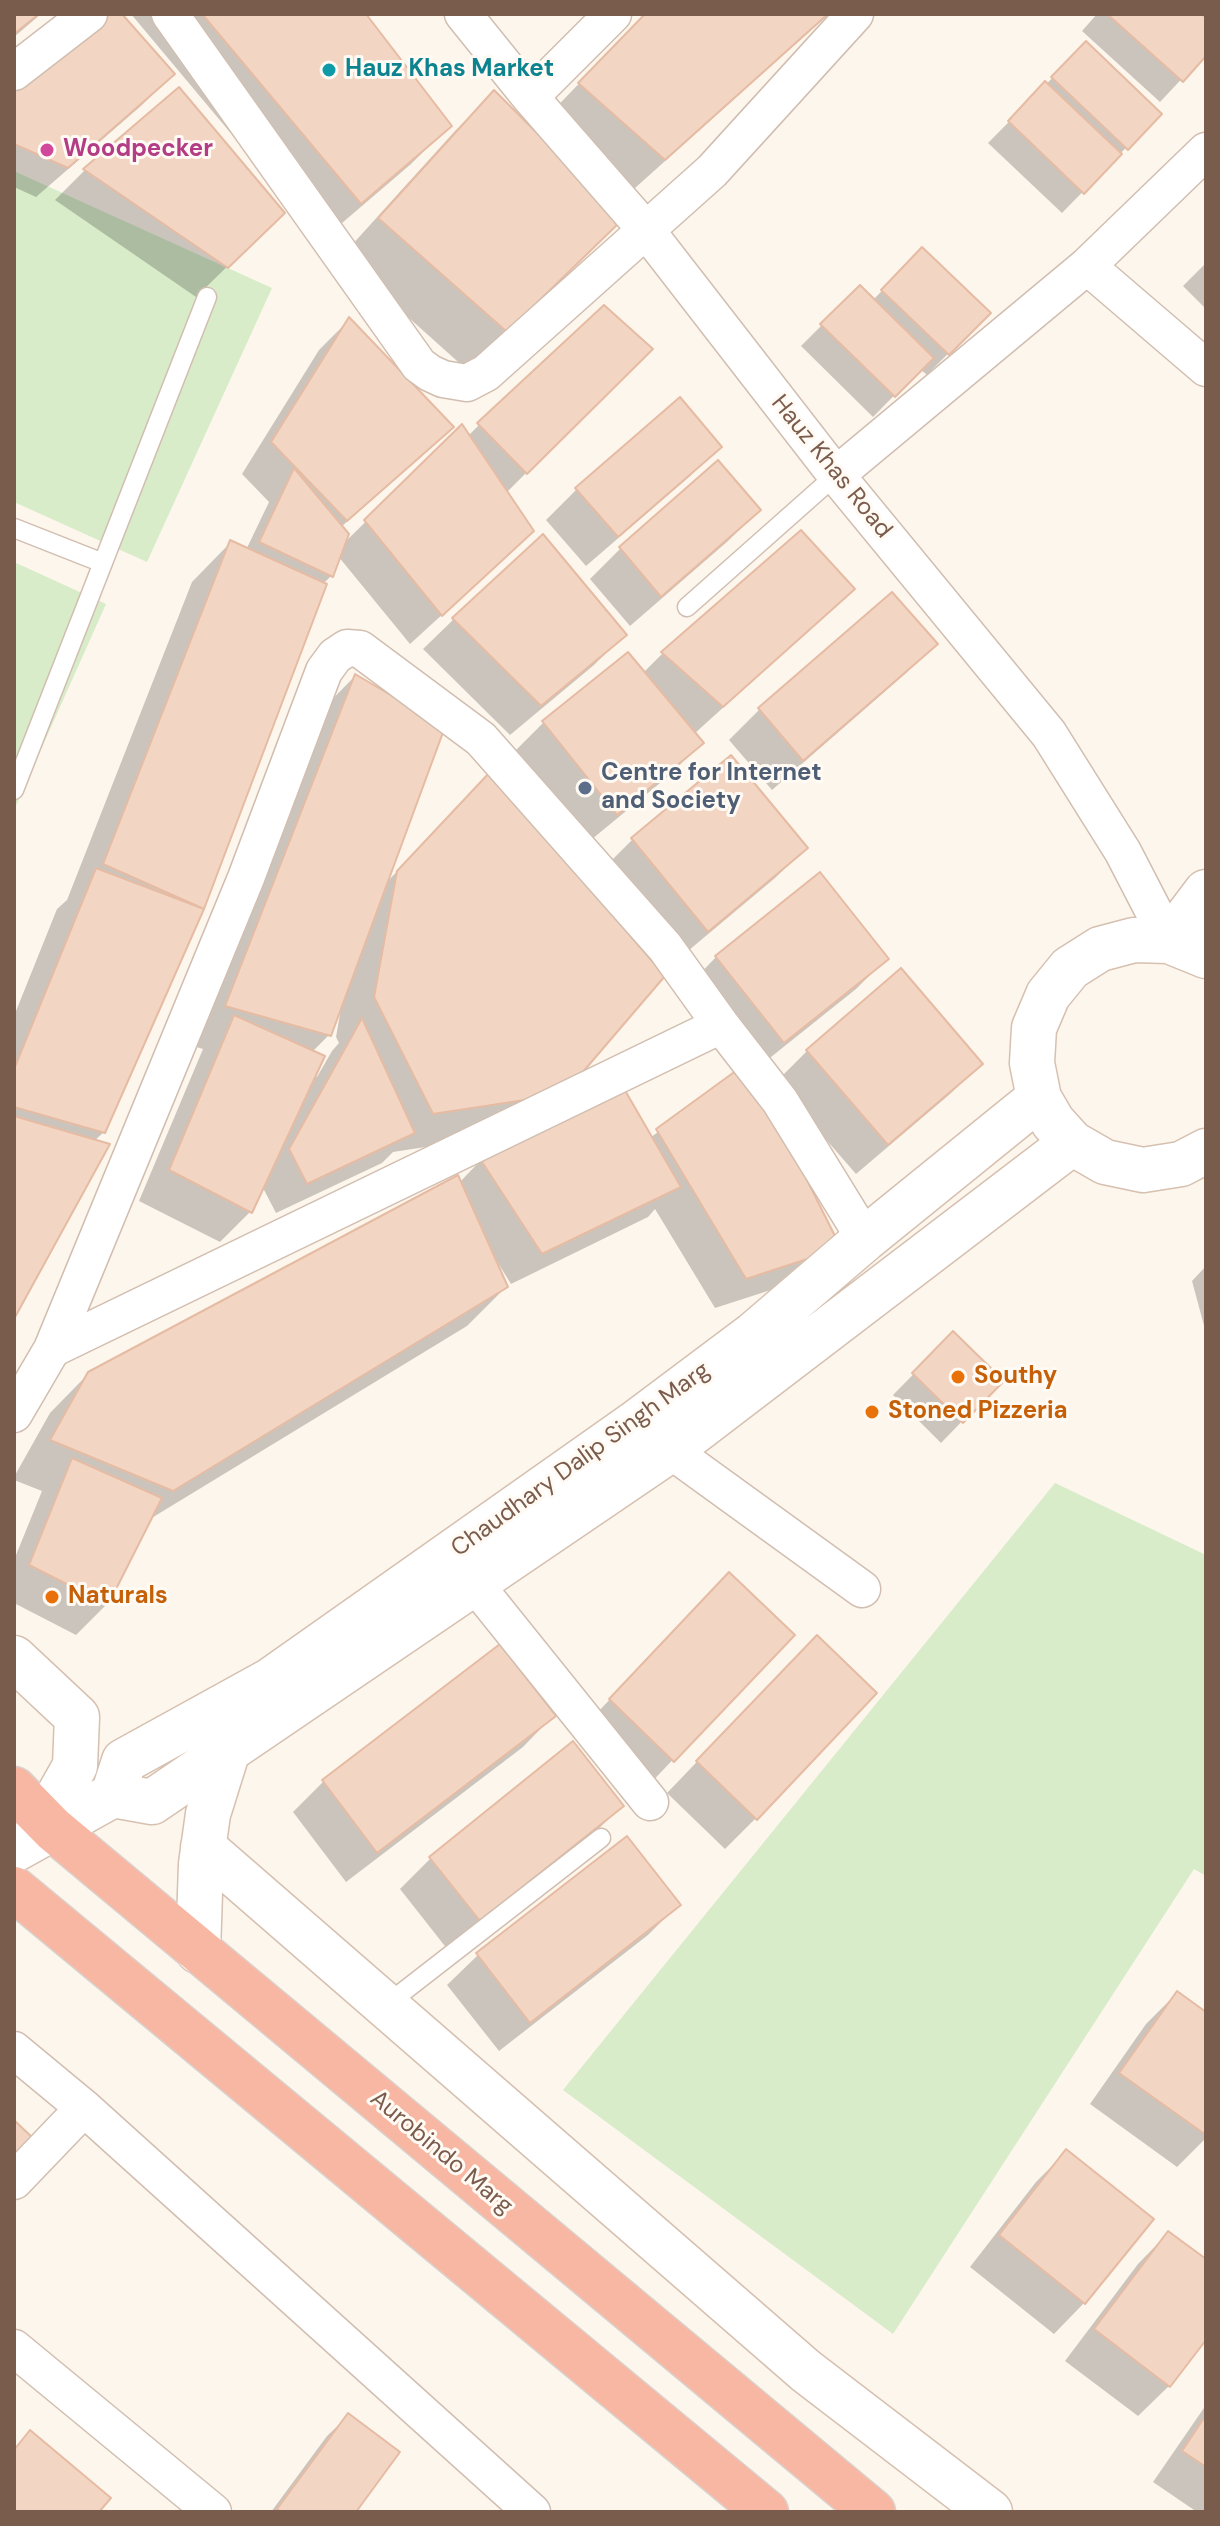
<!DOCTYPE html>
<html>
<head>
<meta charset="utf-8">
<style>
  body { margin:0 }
  #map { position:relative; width:1220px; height:2526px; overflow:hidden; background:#fdf6ec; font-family:"DM Sans",sans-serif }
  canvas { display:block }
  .frame { position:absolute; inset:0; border:16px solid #7a5c4d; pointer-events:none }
</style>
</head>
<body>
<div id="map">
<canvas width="1220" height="2526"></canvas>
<div class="frame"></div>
</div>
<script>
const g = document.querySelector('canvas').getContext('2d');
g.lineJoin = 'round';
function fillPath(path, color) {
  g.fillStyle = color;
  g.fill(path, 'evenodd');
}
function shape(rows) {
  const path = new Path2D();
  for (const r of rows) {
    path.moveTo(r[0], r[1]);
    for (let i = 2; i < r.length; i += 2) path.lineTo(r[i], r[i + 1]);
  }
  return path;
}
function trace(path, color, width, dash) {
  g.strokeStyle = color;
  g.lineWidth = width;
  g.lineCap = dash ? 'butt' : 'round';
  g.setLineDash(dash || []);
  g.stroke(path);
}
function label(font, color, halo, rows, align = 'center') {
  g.font = font + ' "DM Sans",sans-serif';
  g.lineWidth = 6;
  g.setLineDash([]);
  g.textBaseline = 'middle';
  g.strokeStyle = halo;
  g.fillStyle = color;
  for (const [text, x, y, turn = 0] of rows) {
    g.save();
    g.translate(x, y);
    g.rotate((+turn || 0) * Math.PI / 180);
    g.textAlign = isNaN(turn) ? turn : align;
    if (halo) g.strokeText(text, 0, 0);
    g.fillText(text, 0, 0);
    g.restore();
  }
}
fillPath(shape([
  [14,171,272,288,147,562,14,502],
  [14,562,106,604,14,810],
  [1055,1483,1206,1555,1206,1876,1194,1869,893,2334,563,2090]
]), '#d8ecc9');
fillPath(shape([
  [14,14,41,14,14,37],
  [120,14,173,74,142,105,36,197,14,187,14,87],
  [131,14,364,14,450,125,411,164,321,241],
  [646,14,829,14,625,197,541,123],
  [1097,14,1199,14,1206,21,1206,53,1160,102,1082,31],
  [1086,44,1159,114,1062,213,988,143],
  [178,90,282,213,196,297,55,200,85,170],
  [494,93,582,257,466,369,341,257,455,131],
  [922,250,988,313,927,375,920,369,873,417,801,346,860,287,873,300],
  [1206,263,1206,309,1183,286],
  [349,320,451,427,421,457,341,527,343,544,462,427,468,436,479,425,650,349,506,493,501,561,410,644,338,556,331,576,323,584,202,908,104,1132,94,1141,14,1315,14,1016,57,909,67,900,192,582,230,543,246,550,269,502,242,474,319,350],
  [719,447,689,477,586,566,546,520,577,489],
  [718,463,759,510,728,541,630,626,590,579,620,549],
  [852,589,821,619,694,734,701,743,671,774,586,844,513,753,543,723,628,655,643,673,663,653],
  [892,594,935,644,905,674,772,790,729,740,759,710],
  [454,619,624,635,594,665,510,735,423,649],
  [355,676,385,884,490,774,663,976,523,1132,393,1152,382,1163,276,1213,262,1186,250,1212,220,1242,139,1201,203,1049,187,1044,317,715],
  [341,1008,336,1037,339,1043,332,1051,317,1077,314,1076,312,1052,329,1035],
  [731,757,806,848,775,878,676,961,602,870,632,840],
  [716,957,886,959,856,989,751,1073,839,1248,808,1278,715,1308,655,1209,648,1217,511,1284,498,1263,496,1264,506,1287,467,1326,150,1519,107,1604,76,1635,14,1603,14,1560,42,1491,14,1480,14,1477,50,1413,89,1373,459,1183,481,1160,650,1138,747,1065,686,988],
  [901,970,980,1064,950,1094,856,1174,776,1082,807,1051],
  [1206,1266,1206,1333,1192,1281],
  [953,1334,1001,1381,941,1443,893,1395],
  [699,1605,792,1635,643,1791,580,1731],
  [787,1668,756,1818,725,1849,667,1793],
  [553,1716,523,1747,346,1882,293,1812,323,1782],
  [573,1744,622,1806,591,1836,448,1950,400,1889,430,1859],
  [678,1905,648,1935,499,2051,447,1985,478,1955],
  [1177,1993,1206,2014,1206,2138,1177,2167,1090,2104,1146,2024],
  [1066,2152,1084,2303,1054,2334,970,2267,1036,2182],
  [1168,2233,1206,2262,1206,2336,1169,2386,1138,2416,1065,2361,1138,2264],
  [1206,2405,1206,2512,1197,2512,1153,2482],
  [348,2416,353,2512,271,2512,327,2436]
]), '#0003');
const building = shape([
  [14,14,39,14,14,34,14,14],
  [93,14,122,14,175,74,68,168,14,144,14,85,93,14],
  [202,14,366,14,452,126,361,204,202,14],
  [645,14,828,14,665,160,578,83,645,14],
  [1107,14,1202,14,1206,18,1206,56,1183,82,1107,14],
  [1086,41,1162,114,1128,150,1051,77,1086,41],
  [1045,81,1122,154,1084,194,1008,121,1045,81],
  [179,87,285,213,228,268,83,169,179,87],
  [494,90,623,219,507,332,378,218,494,90],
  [922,247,991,313,949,355,881,290,922,247],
  [860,285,934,358,895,397,820,324,860,285],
  [604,305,653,349,527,474,477,423,604,305],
  [349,317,454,427,347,521,271,442,349,317],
  [680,397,722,447,618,537,575,488,680,397],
  [462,424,534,531,442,616,364,520,462,424],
  [718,460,761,510,661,597,619,547,718,460],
  [294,468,349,534,333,577,259,542,294,468],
  [801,530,855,589,723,707,661,652,801,530],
  [543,534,627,635,541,706,452,618,543,534],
  [230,540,327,584,204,909,103,864,230,540],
  [892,592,938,644,803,761,758,708,892,592],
  [628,652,704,743,617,815,542,721,628,652],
  [355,674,445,727,331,1036,225,1006,355,674],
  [731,755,808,848,708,932,631,838,731,755],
  [490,772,665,976,564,1094,433,1114,374,997,397,871,490,772],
  [96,868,204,909,105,1133,14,1107,14,1069,96,868],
  [820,872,889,959,784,1043,715,956,820,872],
  [901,968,983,1064,888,1145,806,1050,901,968],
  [234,1015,325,1056,252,1213,169,1170,234,1015],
  [362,1018,415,1133,307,1184,289,1149,362,1018],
  [748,1062,841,1248,746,1279,656,1129,748,1062],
  [623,1087,681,1187,542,1254,480,1159,623,1087],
  [14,1116,110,1144,14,1319,14,1116],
  [458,1175,508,1287,173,1491,50,1440,88,1372,458,1175],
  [953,1331,1004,1381,963,1423,912,1373,953,1331],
  [72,1458,162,1498,108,1605,29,1565,72,1458],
  [729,1572,795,1635,674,1762,609,1699,729,1572],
  [817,1635,877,1693,757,1820,696,1761,817,1635],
  [500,1644,556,1716,377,1853,322,1780,500,1644],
  [573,1741,624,1806,480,1921,429,1857,573,1741],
  [627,1836,681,1905,530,2023,476,1953,627,1836],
  [1177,1991,1206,2012,1206,2135,1119,2073,1177,1991],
  [14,2120,38,2143,14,2169,14,2120],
  [1066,2149,1154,2219,1085,2304,999,2235,1066,2149],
  [1168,2231,1206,2259,1206,2340,1170,2387,1094,2329,1168,2231],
  [348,2413,400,2452,356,2512,281,2512,277,2509,348,2413],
  [1206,2415,1206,2467,1182,2451,1206,2415],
  [30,2430,111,2498,99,2512,14,2512,14,2450,30,2430]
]);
fillPath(building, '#f3d5c3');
trace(building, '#e6bba3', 2);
const lane = shape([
  [14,528,103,563],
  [687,607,836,475],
  [14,790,207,297],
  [386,2005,601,1838]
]);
const street = shape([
  [170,14,419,365,430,373,443,379,467,383,486,373,712,171,855,14],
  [463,14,530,97,646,230,836,475,1049,734,1123,852,1169,941],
  [14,72,89,14],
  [530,97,613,14],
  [1087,266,1206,368],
  [836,475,1087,266,1206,151],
  [52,1349,721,1025],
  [14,1414,52,1349,246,878,324,671,335,656,347,648,360,649,481,739,665,947,721,1025,780,1101,865,1239],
  [670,1450,862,1589],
  [474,1583,650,1802],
  [14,2050,84,2108,532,2512],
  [14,2181,84,2108],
  [14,2348,213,2512]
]);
const secondary = shape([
  [1169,941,1206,892],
  [1206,956,1169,941,1134,940,1100,949,1070,968,1048,995,1034,1028,1032,1063,1039,1098,1053,1122,1072,1143,1105,1162,1143,1170,1181,1164,1206,1151],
  [14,1658,77,1717,75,1766,44,1821],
  [113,1795,124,1761,271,1680,634,1424,754,1334,865,1239,1039,1098],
  [203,1847,806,2371,990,2512],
  [14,1850,113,1795,152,1802,670,1450,1072,1143],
  [198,1951,201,1864,208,1814,228,1750]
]);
const highway = shape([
  [14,1789,53,1829,873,2512],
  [14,1889,766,2512]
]);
trace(lane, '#d1beb0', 21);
trace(street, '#d1beb0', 39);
trace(secondary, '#d6c0b0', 47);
trace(highway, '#dad1cd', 47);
trace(lane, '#fff', 18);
trace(street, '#fff', 36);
trace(secondary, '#fff', 44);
trace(highway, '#f7b7a3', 44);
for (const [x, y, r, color] of [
  [329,70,8,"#0f9aa8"],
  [47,150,8,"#d1479c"],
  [585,788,8,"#5c6f8a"],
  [958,1377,8,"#e8710a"],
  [872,1412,8,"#e8710a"],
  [52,1597,8,"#e8710a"]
]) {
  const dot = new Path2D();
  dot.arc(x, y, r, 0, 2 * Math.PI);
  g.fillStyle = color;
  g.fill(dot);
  trace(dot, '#fffaf3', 3);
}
label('bold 24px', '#0d838f', '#fffaf3', [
  ["Hauz Khas Market",345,70]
], 'left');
label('bold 24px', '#b23c85', '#fffaf3', [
  ["Woodpecker",63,150]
], 'left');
label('24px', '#7a5c4d', '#fffaf3', [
  ["Hauz Khas Road",831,467,51],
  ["Chaudhary Dalip Singh Marg",581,1460,-36],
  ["Aurobindo Marg",441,2153,40]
]);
label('bold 24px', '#4e5e75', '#fffaf3', [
  ["Centre for Internet",601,774],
  ["and Society",601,802]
], 'left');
label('bold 24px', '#c56008', '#fffaf3', [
  ["Southy",974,1377],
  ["Stoned Pizzeria",888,1412],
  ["Naturals",68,1597]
], 'left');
</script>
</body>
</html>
